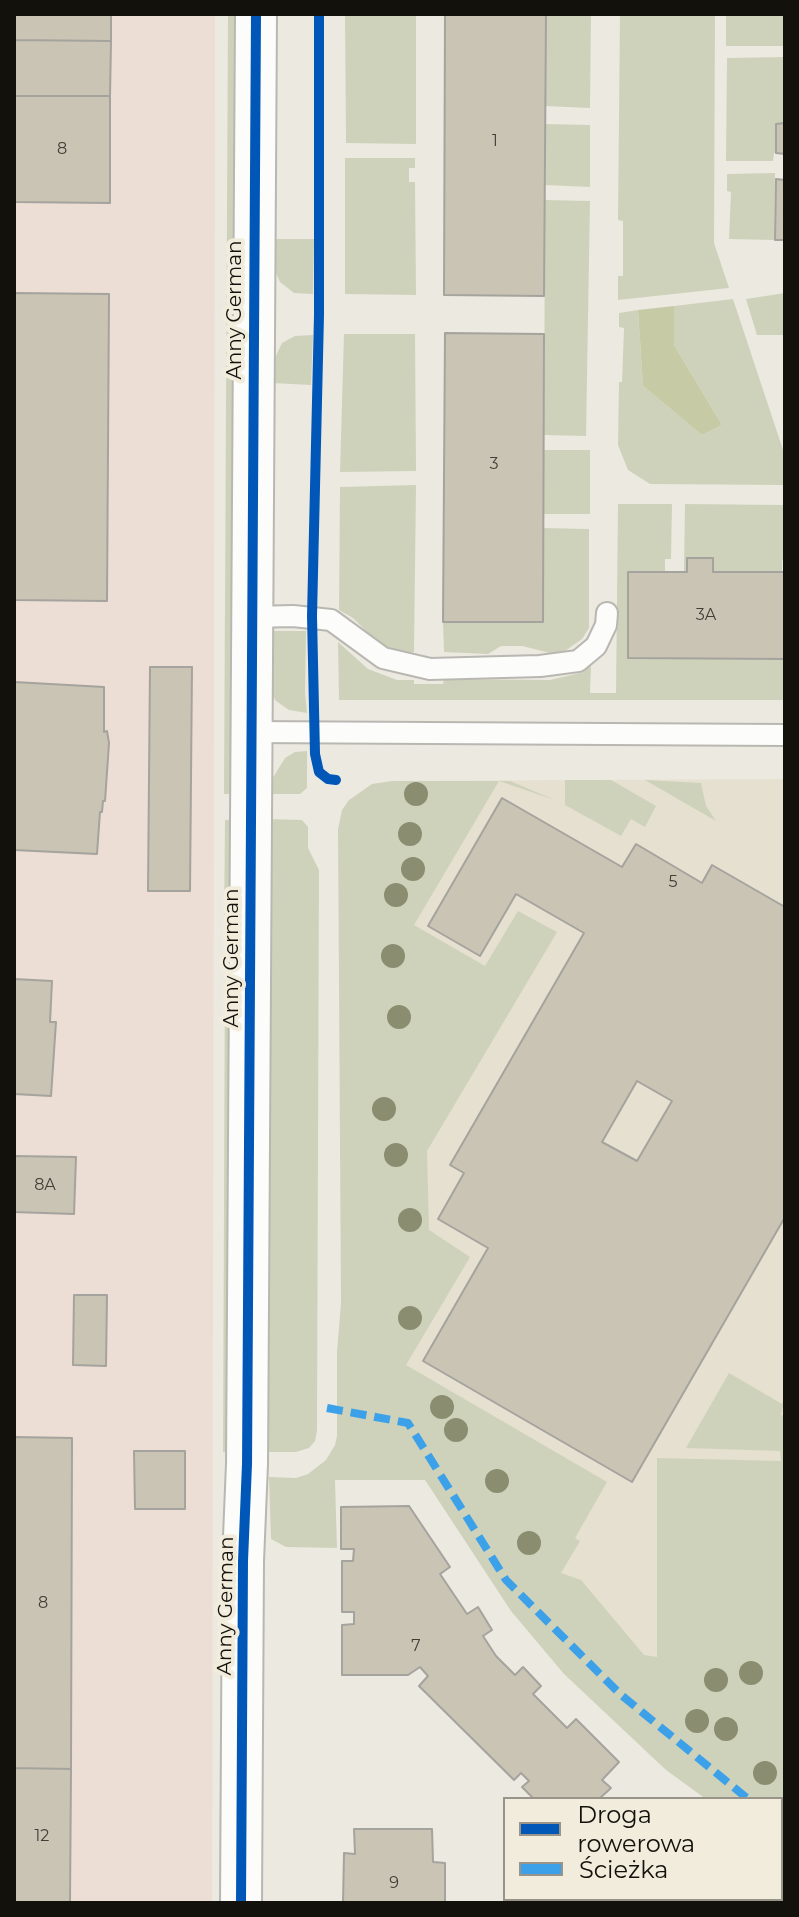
<!DOCTYPE html>
<html>
<head>
<meta charset="utf-8">
<style>
  body { margin:0 }
  #map { position:relative; width:799px; height:1917px; overflow:hidden; background:#ece9e1; font-family:Montserrat,sans-serif }
  canvas { display:block }
  .frame { position:absolute; inset:0; border:16px solid #13110c; pointer-events:none }
  .legend { position:absolute; left:503px; top:1797px; width:280px; height:104px; box-sizing:border-box; background:#f1ecdc; border:2px solid #989489; margin:0; padding:10px 14px; list-style:none; font-size:24px; color:#13110c }
  .legend li { display:flex; align-items:center; gap:16px; height:40px }
  .legend b { width:40px; border:2px solid #989489 }
</style>
</head>
<body>
<div id="map">
<canvas width="799" height="1917"></canvas>
<div class="frame"></div>
<ul class="legend">
<li><b style="height:10px;background:#0057b8"></b>Droga rowerowa</li>
<li><b style="height:10px;background:#3da1e9"></b>Ścieżka</li>
</ul>
</div>
<script>
const g = document.querySelector('canvas').getContext('2d');
g.lineJoin = 'round';
function fillPath(path, color) {
  g.fillStyle = color;
  g.fill(path, 'evenodd');
}
function shape(rows) {
  const path = new Path2D();
  for (const r of rows) {
    path.moveTo(r[0], r[1]);
    for (let i = 2; i < r.length; i += 2) path.lineTo(r[i], r[i + 1]);
  }
  return path;
}
function trace(path, color, width, dash) {
  g.strokeStyle = color;
  g.lineWidth = width;
  g.lineCap = dash ? 'butt' : 'round';
  g.setLineDash(dash || []);
  g.stroke(path);
}
function label(font, color, halo, rows, align = 'center') {
  g.font = font + ' Montserrat,sans-serif';
  g.lineWidth = 8;
  g.setLineDash([]);
  g.textBaseline = 'middle';
  g.strokeStyle = halo;
  g.fillStyle = color;
  for (const [text, x, y, turn = 0] of rows) {
    g.save();
    g.translate(x, y);
    g.rotate((+turn || 0) * Math.PI / 180);
    g.textAlign = isNaN(turn) ? turn : align;
    if (halo) g.strokeText(text, 0, 0);
    g.fillText(text, 0, 0);
    g.restore();
  }
}
fillPath(shape([
  [14,14,215,14,212,1903,14,1903]
]), '#ecded4');
fillPath(shape([
  [785,779,785,1806,781,1799,676,1728,399,1356,367,802,392,781]
]), '#e5e0d0');
fillPath(shape([
  [228,14,238,14,234,794,224,794],
  [345,14,416,14,416,144,346,143],
  [546,14,591,14,590,108,545,106],
  [620,14,715,14,714,243,729,288,618,300,618,276,623,276,623,221,618,220],
  [726,14,785,14,785,46,726,46],
  [785,57,785,123,776,124,776,153,774,153,773,161,726,161,727,58],
  [545,124,590,125,590,187,545,185],
  [345,158,415,158,415,168,409,168,409,182,415,182,416,295,345,294],
  [775,173,774,240,729,239,731,192,727,191,727,174],
  [545,200,590,201,586,436,544,435],
  [274,239,314,239,313,294,294,293,280,282,274,269],
  [785,293,785,335,757,335,746,299],
  [733,299,785,456,785,485,650,484,628,470,618,445,619,382,622,382,624,328,619,327,619,313,638,310,643,386,702,435,722,425,674,345,674,306],
  [344,334,415,334,416,471,340,472],
  [313,335,311,385,272,383,272,364,282,343,295,336],
  [543,450,590,450,590,514,543,514],
  [416,485,414,652,402,653,379,644,353,618,339,610,340,487],
  [618,504,672,504,671,559,665,559,665,571,628,572,628,658,785,659,785,700,339,700,338,642,368,669,397,680,414,680,414,684,443,684,444,679,550,680,580,673,591,665,590,693,616,693],
  [685,504,785,505,785,559,782,560,782,572,713,572,713,558,687,558,687,572,684,571],
  [543,528,589,529,589,628,582,639,565,651,550,653,522,646,501,646,488,654,444,652,443,622,543,622],
  [270,631,306,631,305,693,307,713,289,710,276,701,270,691],
  [307,751,307,788,300,794,268,794,269,784,285,758,295,752],
  [565,780,611,780,656,806,645,827,631,819,621,836,565,805],
  [645,780,701,783,706,806,716,821],
  [392,781,510,781,555,800,499,781,414,925,485,966,518,911,557,932,427,1151,429,1230,470,1257,406,1365,607,1482,575,1538,580,1541,561,1573,581,1580,644,1655,657,1657,657,1458,781,1461,780,1451,686,1448,729,1373,782,1404,785,1395,781,1415,785,1416,785,1850,781,1847,781,1799,706,1799,666,1770,564,1674,511,1611,425,1480,335,1480,337,1548,286,1547,271,1539,269,1477,296,1478,308,1474,326,1460,335,1445,337,1436,337,1351,341,1303,338,829,342,810,349,800,372,784],
  [267,819,302,820,308,827,308,848,319,870,317,1431,315,1441,309,1448,296,1452,269,1452],
  [225,820,235,820,234,923,230,925,224,925],
  [225,948,233,949,232,1453,223,1452]
]), '#cfd2ba');
fillPath(shape([
  [674,306,674,345,722,425,702,435,643,386,638,310]
]), '#c6cba6');
const building = shape([
  [14,14,111,14,111,41,14,40,14,14],
  [445,14,546,14,544,296,444,295,445,14],
  [14,40,111,41,110,96,14,96,14,40],
  [14,96,110,96,110,203,14,202,14,96],
  [785,123,785,154,776,153,776,124,785,123],
  [776,179,785,180,785,240,775,240,776,179],
  [14,293,109,294,107,601,14,600,14,293],
  [445,333,544,334,543,622,443,622,445,333],
  [687,558,713,558,713,572,785,572,785,659,628,658,628,572,687,572,687,558],
  [150,667,192,667,190,891,148,891,150,667],
  [14,682,104,687,104,732,107,731,109,743,105,801,103,801,102,812,100,812,97,854,14,850,14,682],
  [502,798,622,867,636,844,702,883,712,865,785,907,785,1217,632,1482,423,1361,488,1248,438,1219,464,1173,450,1165,584,933,516,894,480,956,428,926,502,798],
  [637,1081,672,1101,637,1161,602,1142,637,1081],
  [14,979,52,981,50,1022,56,1022,51,1096,14,1094,14,979],
  [14,1156,76,1157,74,1214,14,1212,14,1156],
  [74,1295,107,1295,106,1366,73,1365,74,1295],
  [14,1437,72,1438,71,1769,14,1768,14,1437],
  [134,1451,185,1451,185,1509,135,1509,134,1451],
  [409,1506,450,1567,440,1574,467,1614,478,1607,492,1630,483,1636,496,1656,515,1675,523,1667,541,1686,533,1694,567,1728,576,1719,619,1762,602,1780,611,1788,599,1799,534,1799,522,1787,529,1781,521,1773,514,1780,419,1686,428,1676,420,1667,408,1675,342,1675,342,1625,354,1624,354,1612,342,1612,342,1561,353,1561,354,1549,341,1549,341,1507,409,1506],
  [14,1768,71,1769,70,1903,14,1903,14,1768],
  [354,1829,432,1829,433,1862,445,1863,445,1903,343,1903,344,1853,355,1854,354,1829]
]);
fillPath(building, '#cac4b5');
trace(building, '#a5a39d', 2);
const service = shape([
  [251,617,293,616,331,620,383,658,430,669,540,666,578,661,596,646,606,625,607,613],
  [250,732,785,735]
]);
const minor = shape([
  [241,1903,243,1561,247,1464,256,14]
]);
trace(service, '#b9b7b1', 24);
trace(minor, '#b9b7b1', 44);
trace(service, '#fcfcfa', 20);
trace(minor, '#fcfcfa', 40);
trace(shape([
  [327,1408,408,1423,506,1580,620,1694,748,1799],
  [781,1823,785,1825]
]), '#3da1e9', 8, [16, 8]);
trace(shape([
  [319,14,319,315,312,616,315,754,319,772,328,779,336,780],
  [241,1903,243,1561,247,1464,256,14]
]), '#0057b8', 10);
g.fillStyle = '#8b8d70';
for (const [x, y] of [
  [416,794],
  [410,834],
  [413,869],
  [396,895],
  [393,956],
  [399,1017],
  [384,1109],
  [396,1155],
  [410,1220],
  [410,1318],
  [442,1407],
  [456,1430],
  [497,1481],
  [529,1543],
  [751,1673],
  [716,1680],
  [697,1721],
  [726,1729],
  [765,1773]
]) {
  g.beginPath();
  g.arc(x, y, 12, 0, 2 * Math.PI);
  g.fill();
}
label('16px', '#413e36', null, [
  ["1",495,141],
  ["8",62,149],
  ["3",494,464],
  ["3A",706,615],
  ["5",673,882],
  ["8A",45,1185],
  ["8",43,1603],
  ["7",416,1646],
  ["12",42,1836],
  ["9",394,1883]
]);
label('20px', '#13110c', '#f1ecdc', [
  ["Anny German",235,310,-90],
  ["Anny German",232,958,-90],
  ["Anny German",226,1606,-89]
]);
</script>
</body>
</html>
